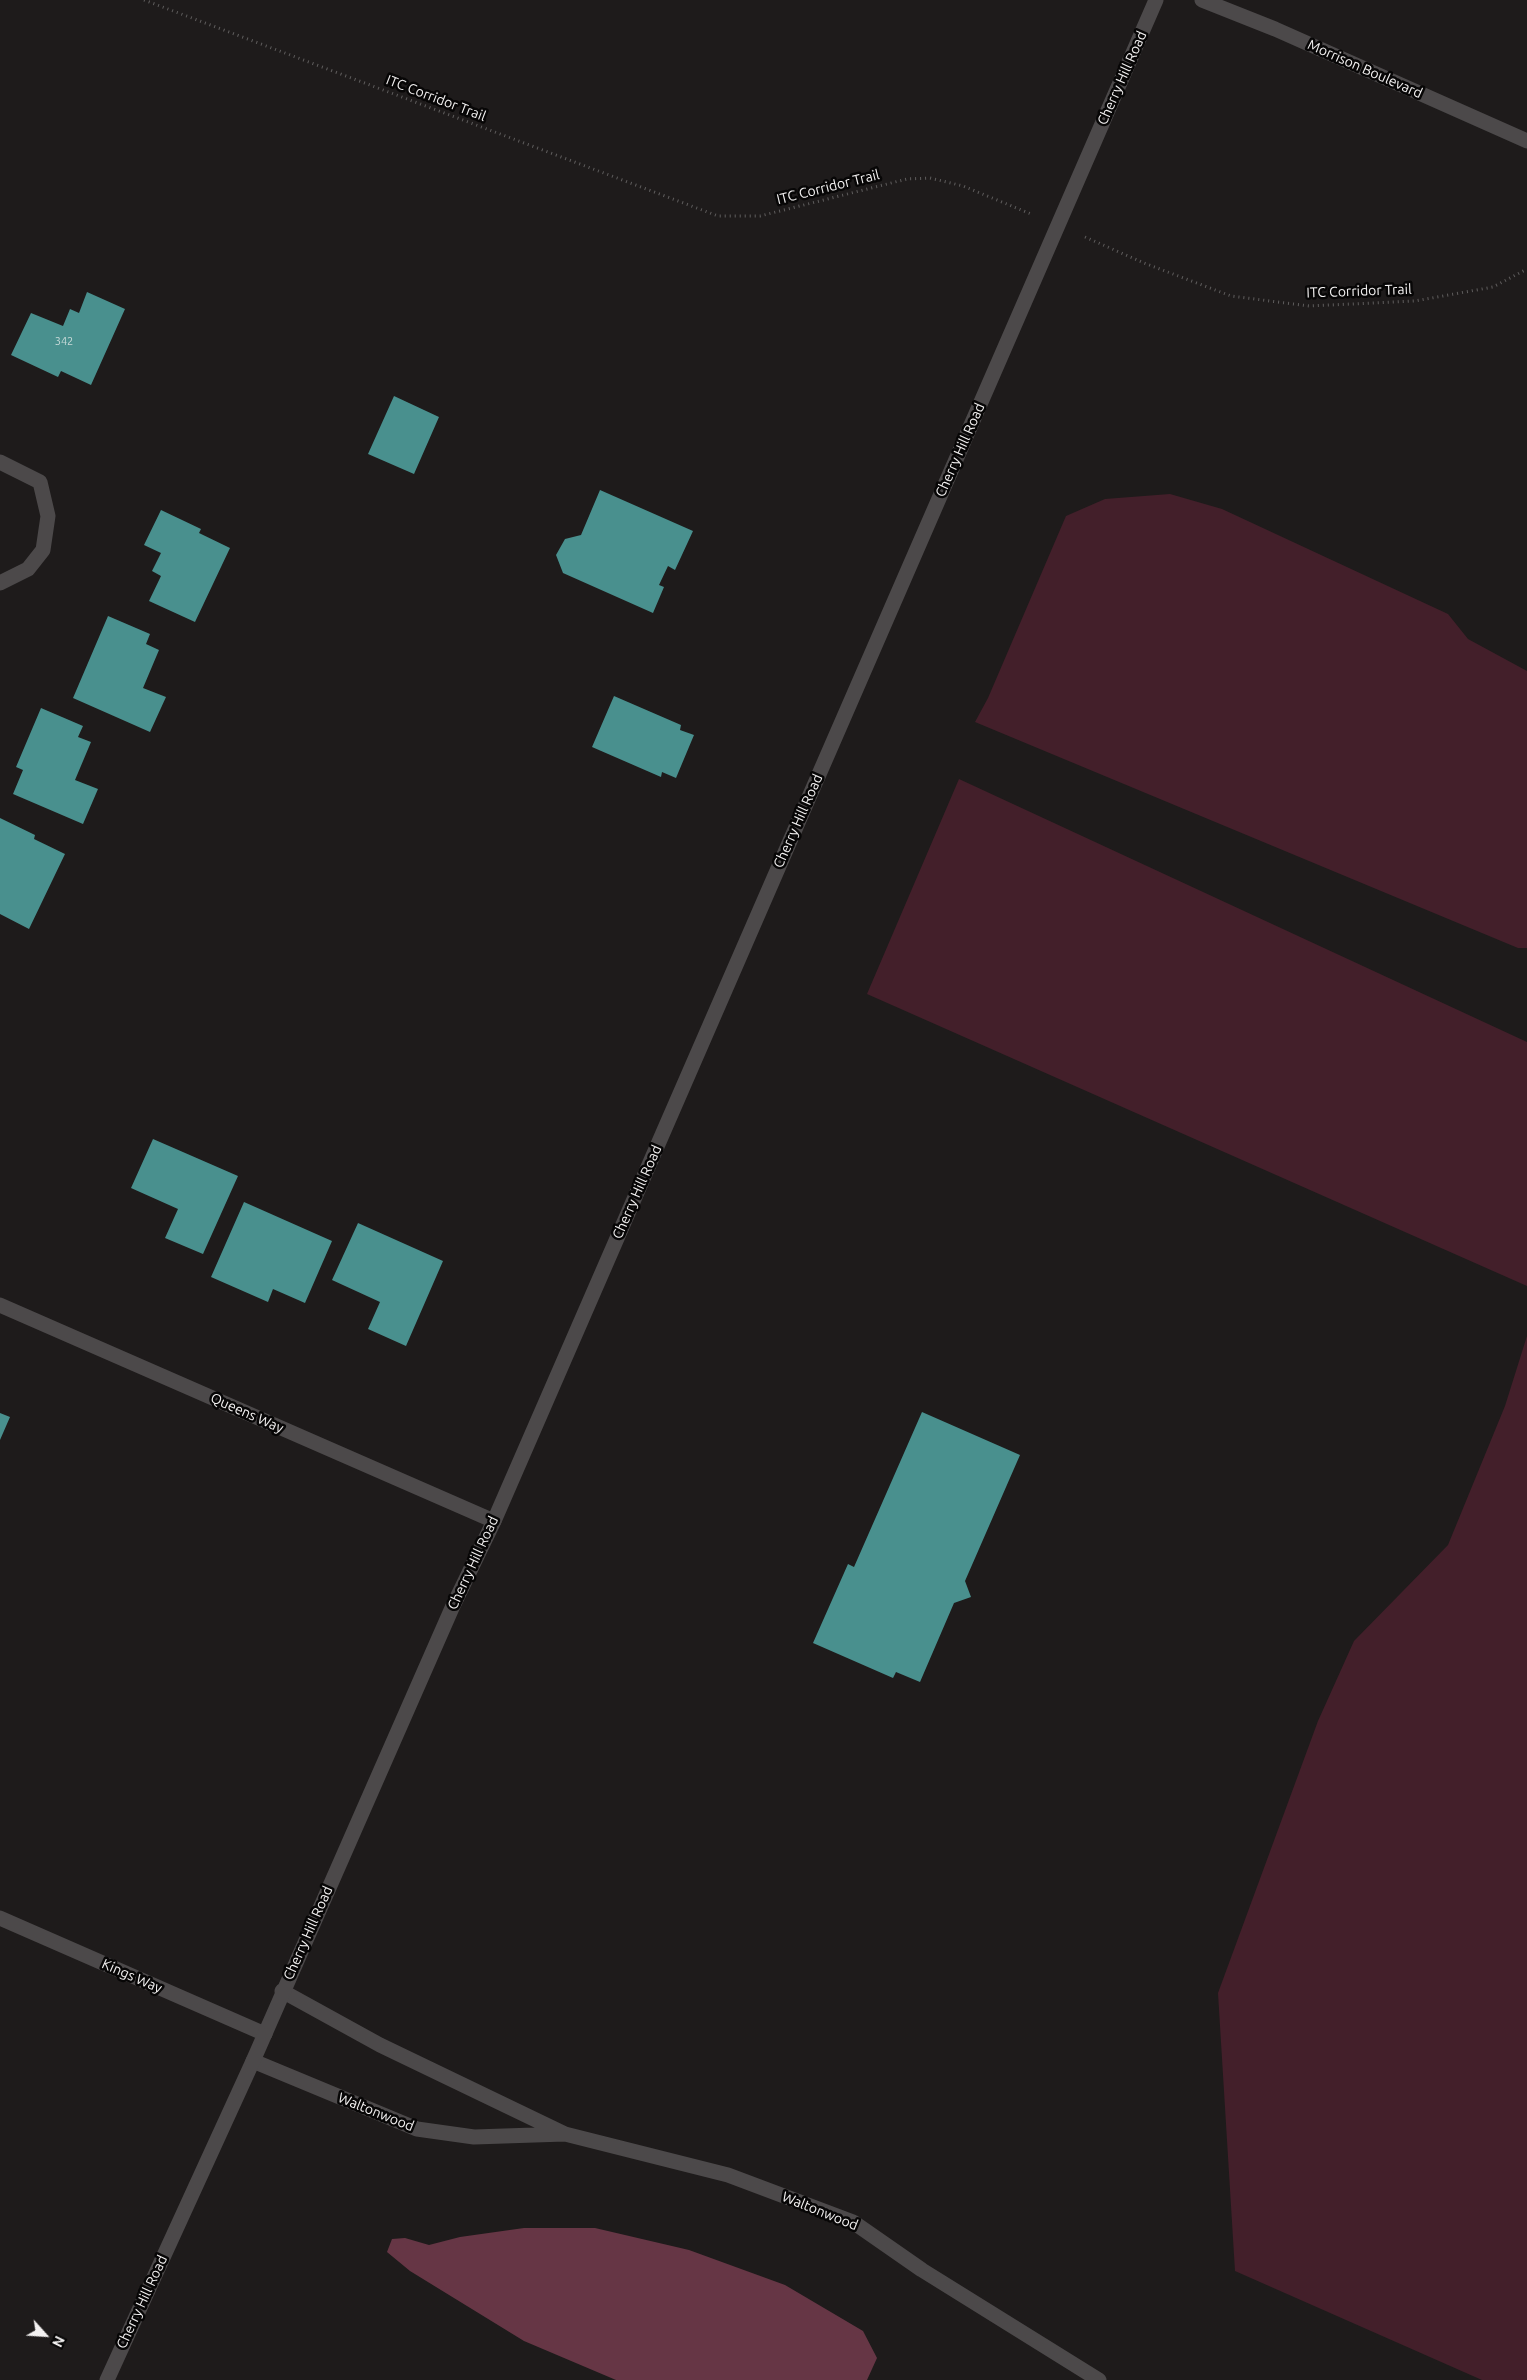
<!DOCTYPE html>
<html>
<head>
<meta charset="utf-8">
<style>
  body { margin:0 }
  #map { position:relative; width:1527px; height:2380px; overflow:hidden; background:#1e1b1b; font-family:Ubuntu,sans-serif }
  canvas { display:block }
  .north { position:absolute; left:20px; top:2310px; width:50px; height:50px; -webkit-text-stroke:4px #070606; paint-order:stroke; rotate:116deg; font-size:14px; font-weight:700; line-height:20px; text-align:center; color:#f4f2f2 }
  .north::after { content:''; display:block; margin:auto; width:18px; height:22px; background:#f4f2f2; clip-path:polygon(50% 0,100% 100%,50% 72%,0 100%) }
</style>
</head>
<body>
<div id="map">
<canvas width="1527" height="2380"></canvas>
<div class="north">N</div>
</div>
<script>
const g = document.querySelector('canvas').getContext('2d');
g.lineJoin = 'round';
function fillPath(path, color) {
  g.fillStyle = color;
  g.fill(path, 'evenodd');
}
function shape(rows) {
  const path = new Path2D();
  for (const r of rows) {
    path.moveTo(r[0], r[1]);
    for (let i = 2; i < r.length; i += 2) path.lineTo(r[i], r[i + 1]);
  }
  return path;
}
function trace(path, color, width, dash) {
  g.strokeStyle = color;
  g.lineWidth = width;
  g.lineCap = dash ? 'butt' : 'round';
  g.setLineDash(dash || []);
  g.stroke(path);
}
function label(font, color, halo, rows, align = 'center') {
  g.font = font + ' Ubuntu,sans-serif';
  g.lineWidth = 5;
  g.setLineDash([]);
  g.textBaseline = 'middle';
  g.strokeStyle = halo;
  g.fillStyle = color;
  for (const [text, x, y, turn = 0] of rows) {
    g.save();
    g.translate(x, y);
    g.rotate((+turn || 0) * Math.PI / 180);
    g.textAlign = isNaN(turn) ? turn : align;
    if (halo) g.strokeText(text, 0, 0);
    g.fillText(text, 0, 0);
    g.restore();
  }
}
fillPath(shape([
  [1170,494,1222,509,1448,614,1468,639,1527,671,1527,948,1518,948,975,722,988,698,1066,516,1105,499],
  [959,779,1527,1042,1527,1286,867,994],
  [1527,1336,1527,2380,1482,2380,1235,2271,1218,1993,1318,1721,1354,1641,1448,1545,1505,1406]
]), '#431f2a');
fillPath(shape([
  [524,2228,595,2228,689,2250,785,2285,863,2331,877,2358,867,2380,616,2380,524,2341,410,2271,387,2252,392,2239,405,2238,429,2245,460,2237]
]), '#663645');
fillPath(shape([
  [87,292,125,309,91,385,61,371,58,377,11,355,31,313,63,326,70,309,79,313],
  [394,396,439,417,414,474,368,454],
  [600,490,693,531,675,570,668,566,659,585,664,587,653,613,563,573,556,555,565,539,581,535],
  [161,510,201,529,199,533,230,548,195,622,149,601,161,576,152,571,161,553,144,545],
  [108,616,150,634,146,644,159,650,143,688,166,697,150,732,73,698],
  [614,696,681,725,680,730,694,735,676,778,662,772,661,777,592,747],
  [41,708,83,726,78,737,91,742,75,780,98,789,83,824,13,794,23,770,16,767],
  [0,818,35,835,34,839,65,854,29,929,0,914],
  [153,1139,238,1176,203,1254,165,1238,178,1209,131,1188],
  [244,1202,332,1241,305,1303,273,1289,268,1302,211,1277],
  [358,1223,443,1261,406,1346,368,1329,380,1302,332,1280],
  [922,1412,1020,1455,965,1581,971,1597,954,1603,920,1682,896,1672,893,1678,813,1643,848,1564,854,1567],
  [0,1413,10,1417,0,1440]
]), '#49908e');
trace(shape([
  [144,0,718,216,760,216,907,179,930,178,963,186,1031,214],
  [1085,237,1144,263,1231,296,1309,306,1415,301,1493,287,1527,269]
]), '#605e5e', 3, [1, 4]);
trace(shape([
  [1202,0,1275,29,1527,141],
  [0,462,40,482,48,516,43,550,28,569,0,583],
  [0,1305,494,1521],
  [0,1918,265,2034],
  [253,2061,417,2129,474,2137,565,2134,380,2045,282,1991],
  [565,2134,728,2175,853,2222,922,2270,1099,2380]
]), '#4c494a', 15);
trace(shape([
  [107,2380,253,2061,452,1608,494,1521,1156,0]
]), '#4c494a', 15);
label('11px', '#c9dad9', null, [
  ["342",64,341]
]);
label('14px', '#f4f2f2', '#070606', [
  ["Morrison Boulevard",1365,69,24],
  ["Cherry Hill Road",1122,78,-66],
  ["ITC Corridor Trail",436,98,21],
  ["ITC Corridor Trail",828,187,-14],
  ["ITC Corridor Trail",1359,291,-2],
  ["Cherry Hill Road",960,450,-66],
  ["Cherry Hill Road",798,821,-66],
  ["Cherry Hill Road",637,1192,-66],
  ["Queens Way",247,1413,24],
  ["Cherry Hill Road",473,1563,-65],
  ["Cherry Hill Road",308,1933,-66],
  ["Kings Way",132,1976,24],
  ["Waltonwood",376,2112,22],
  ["Waltonwood",820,2211,22],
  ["Cherry Hill Road",142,2302,-65]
]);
</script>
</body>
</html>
